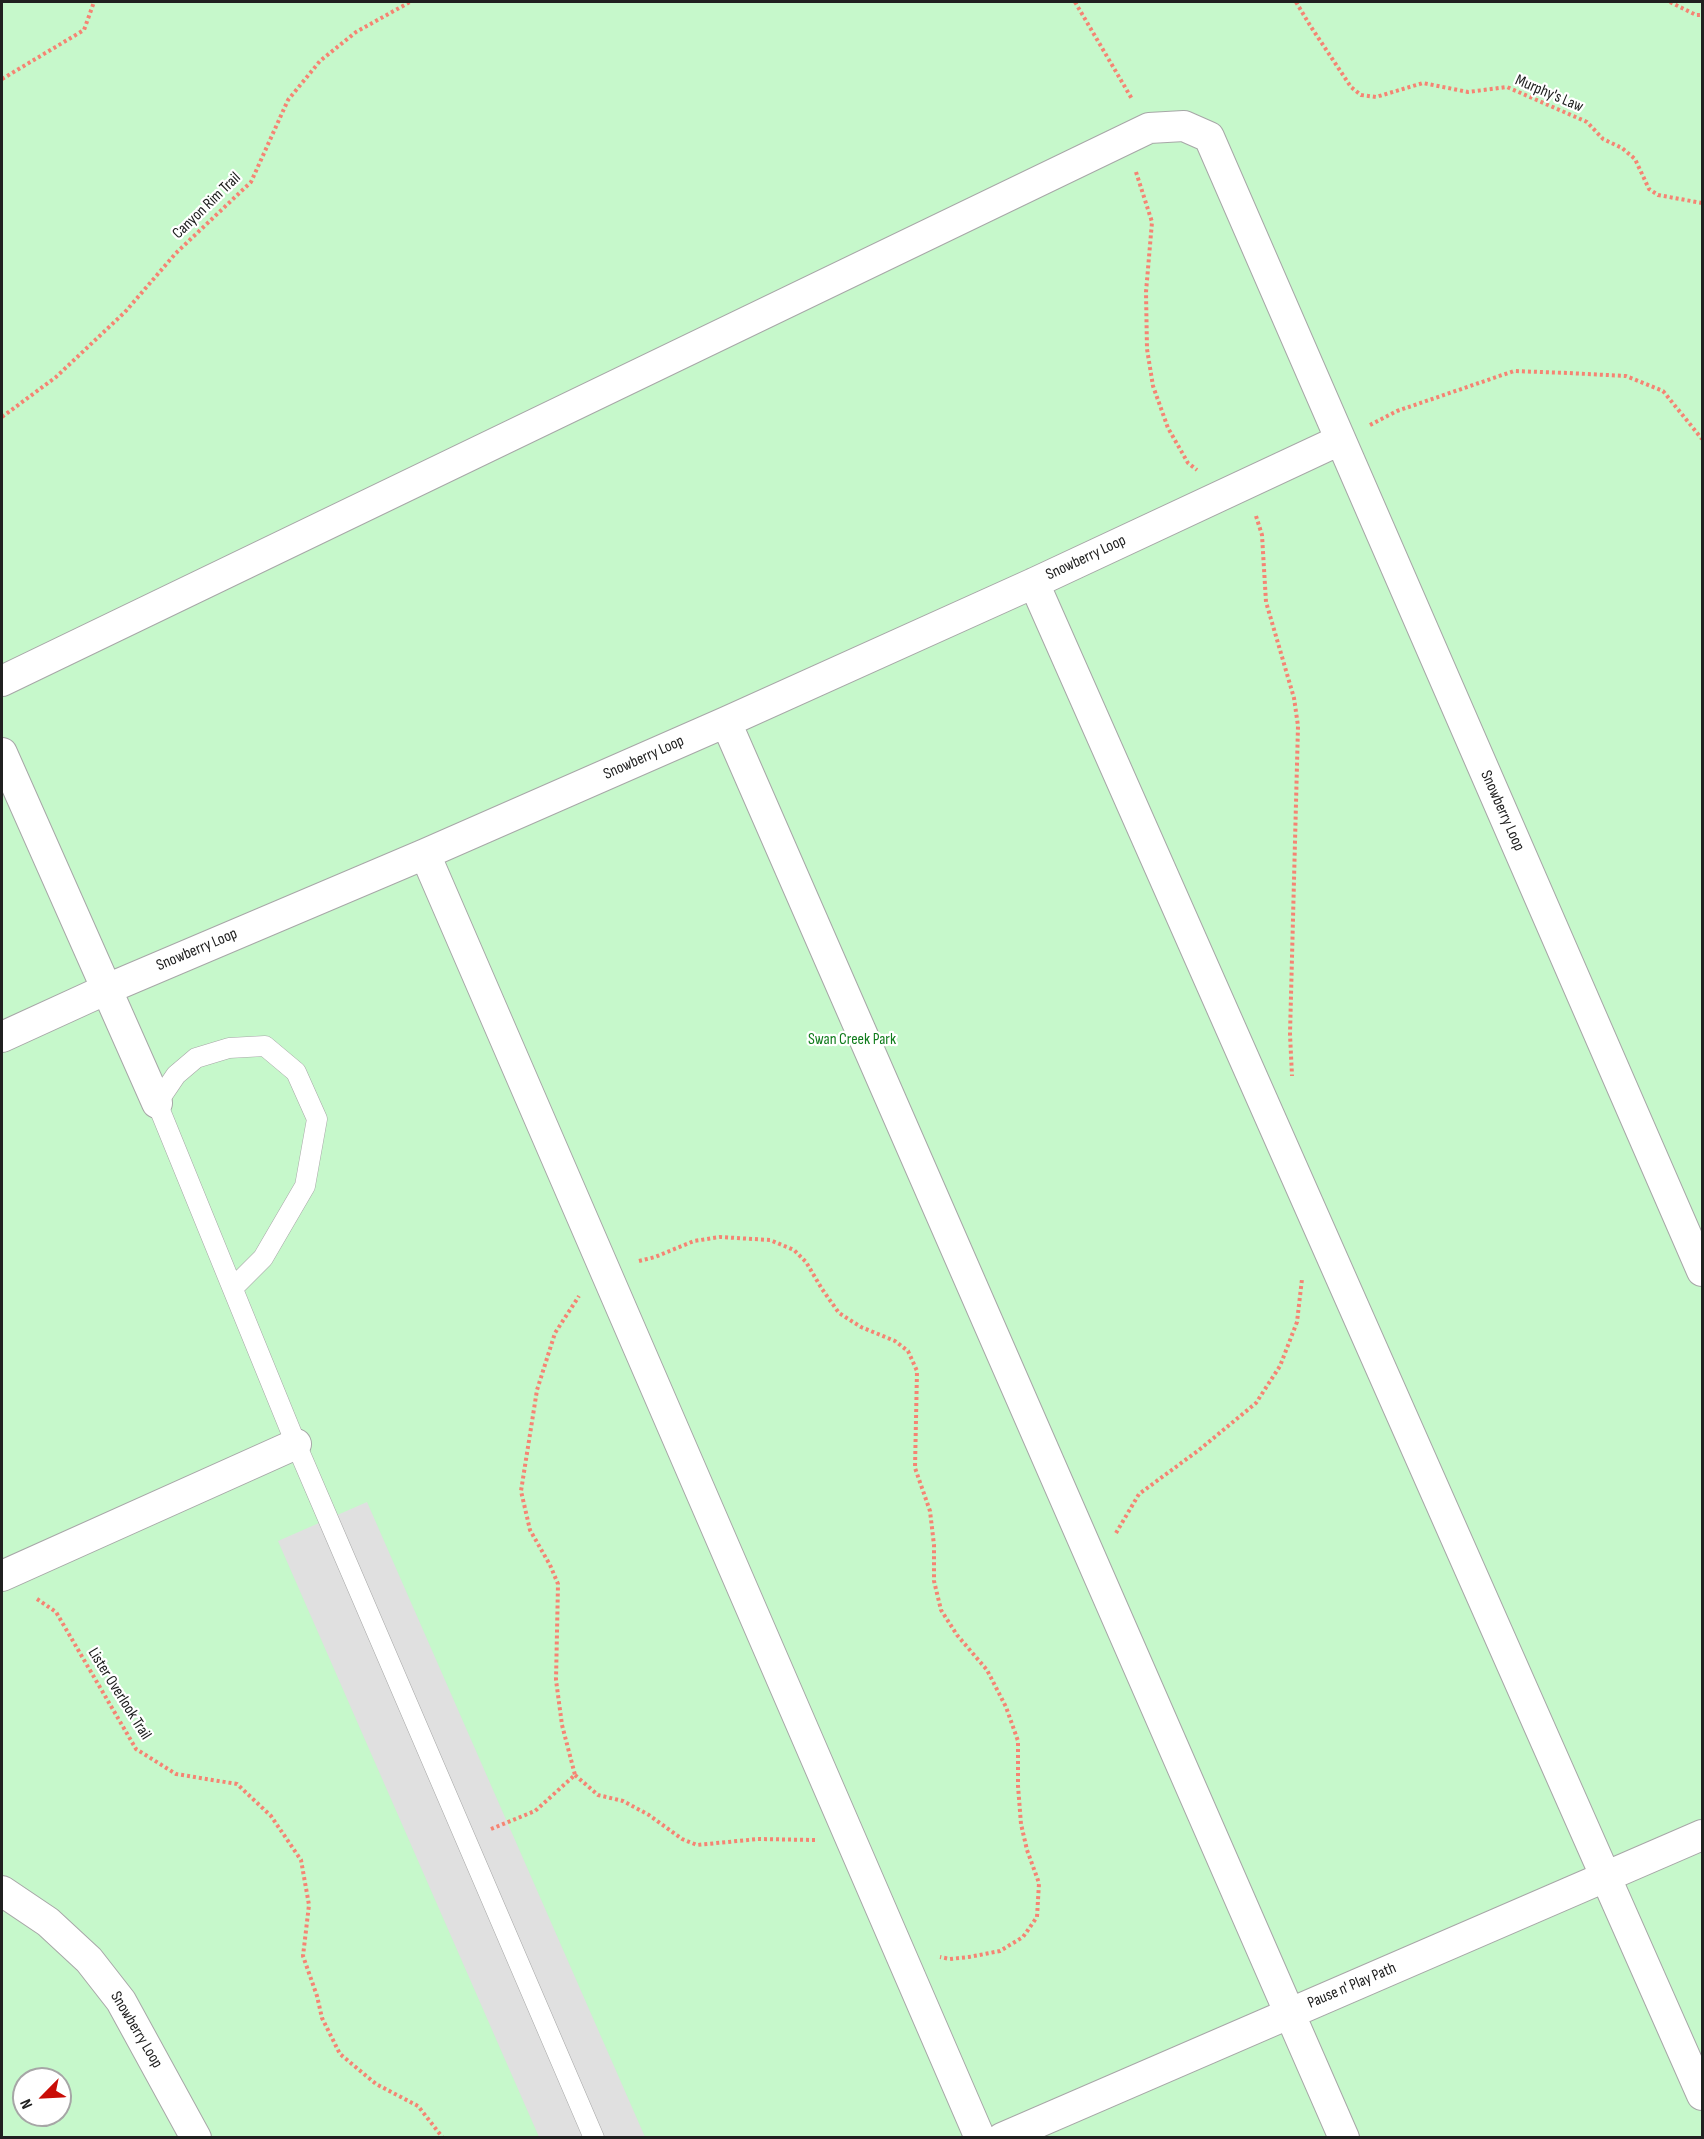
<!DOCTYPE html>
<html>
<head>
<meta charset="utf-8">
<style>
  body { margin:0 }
  #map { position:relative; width:1704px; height:2139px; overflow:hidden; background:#f0ede7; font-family:"Sofia Sans Condensed",sans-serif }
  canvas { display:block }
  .frame { position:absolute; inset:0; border:3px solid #202020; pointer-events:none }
  .north { position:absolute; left:12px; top:2067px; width:60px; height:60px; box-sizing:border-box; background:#fff; border:2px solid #a6a6a6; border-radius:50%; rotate:246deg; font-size:16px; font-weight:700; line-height:24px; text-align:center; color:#202020 }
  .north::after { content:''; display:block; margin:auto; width:21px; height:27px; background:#c90d07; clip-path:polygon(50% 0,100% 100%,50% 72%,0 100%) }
</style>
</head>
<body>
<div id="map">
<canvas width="1704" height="2139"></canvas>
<div class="frame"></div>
<div class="north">N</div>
</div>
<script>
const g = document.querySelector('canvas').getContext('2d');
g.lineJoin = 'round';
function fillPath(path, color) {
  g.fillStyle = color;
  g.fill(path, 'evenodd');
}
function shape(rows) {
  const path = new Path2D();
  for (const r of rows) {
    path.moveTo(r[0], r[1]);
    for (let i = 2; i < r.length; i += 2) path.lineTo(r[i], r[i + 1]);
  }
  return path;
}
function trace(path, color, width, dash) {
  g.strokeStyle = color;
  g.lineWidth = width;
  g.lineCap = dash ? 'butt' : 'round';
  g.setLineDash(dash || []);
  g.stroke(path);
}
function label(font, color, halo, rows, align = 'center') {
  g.font = font + ' "Sofia Sans Condensed",sans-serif';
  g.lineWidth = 4.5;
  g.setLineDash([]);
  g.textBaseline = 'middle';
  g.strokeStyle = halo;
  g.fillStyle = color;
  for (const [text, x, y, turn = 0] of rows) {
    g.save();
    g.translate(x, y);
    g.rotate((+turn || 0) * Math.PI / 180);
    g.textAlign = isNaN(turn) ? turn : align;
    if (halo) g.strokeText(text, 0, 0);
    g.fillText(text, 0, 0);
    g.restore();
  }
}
fillPath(shape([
  [2,2,1702,2,1702,2137,2,2138],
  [24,2079,60,2079,60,2115,24,2115]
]), '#c6f8cb');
fillPath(shape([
  [367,1502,645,2137,539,2137,278,1541]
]), '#e0e0e0');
const service = shape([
  [233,1288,263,1258,305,1186,317,1119,296,1072,265,1046,229,1048,196,1058,176,1075,157,1103,296,1444,594,2138]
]);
const pedestrian = shape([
  [1034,583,1702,2095],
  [2,681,1149,128,1184,126,1209,137,1702,1271],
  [726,722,1344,2138],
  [2,753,157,1103],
  [425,854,980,2138],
  [2,1037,107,989,425,854,726,722,1034,583,1340,440],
  [2,1576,296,1444],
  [2,1891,48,1922,89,1960,121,2001,196,2138],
  [1002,2138,1702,1835]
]);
trace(service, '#a7a7a7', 21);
trace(pedestrian, '#a7a7a7', 32);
trace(shape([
  [1075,2,1132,99],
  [1296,2,1311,27,1351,87,1361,95,1376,97,1423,83,1468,92,1507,87,1587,122,1603,139,1622,148,1635,159,1649,189,1658,195,1702,203],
  [1670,2,1696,15,1702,15],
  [2,79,84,30,94,2],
  [1136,172,1152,222,1146,292,1147,349,1153,386,1168,428,1188,463,1197,470],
  [2,417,56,377,125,312,176,253,251,182,288,100,320,61,356,32,410,2],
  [1370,425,1397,411,1514,371,1568,373,1626,376,1663,391,1702,439],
  [1256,516,1262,535,1266,602,1294,698,1298,726,1290,1034,1292,1076],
  [639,1261,655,1257,694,1241,720,1237,770,1240,794,1250,806,1262,822,1289,839,1313,861,1327,895,1341,908,1351,917,1371,915,1468,930,1511,934,1545,934,1581,941,1610,957,1635,987,1670,1006,1707,1018,1741,1018,1786,1021,1824,1027,1850,1039,1883,1037,1917,1023,1937,1000,1951,969,1957,950,1959,940,1957],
  [1116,1533,1139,1494,1199,1450,1256,1403,1280,1366,1297,1322,1302,1279],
  [37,1599,56,1612,136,1749,176,1774,237,1784,271,1816,301,1860,309,1905,303,1956,317,1996,322,2018,340,2054,376,2084,418,2106,443,2138],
  [575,1775,598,1795,623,1801,649,1815,682,1839,697,1845,758,1839,815,1840],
  [491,1829,535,1811,575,1775,562,1725,556,1680,558,1584,550,1565,530,1530,521,1491,537,1390,555,1333,579,1296]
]), '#f58473', 4, [3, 3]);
trace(service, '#fff', 20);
trace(pedestrian, '#fff', 30);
label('16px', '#202020', '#fff', [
  ["Murphy's Law",1549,94,23],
  ["Canyon Rim Trail",207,206,-44],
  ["Snowberry Loop",1086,558,-25],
  ["Snowberry Loop",644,758,-24],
  ["Snowberry Loop",1502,811,66],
  ["Snowberry Loop",197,950,-23],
  ["Lister Overlook Trail",119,1694,58],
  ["Pause n' Play Path",1352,1986,-23],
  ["Snowberry Loop",136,2030,59]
]);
label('16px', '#107c1c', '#fff', [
  ["Swan Creek Park",852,1040]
]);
</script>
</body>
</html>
